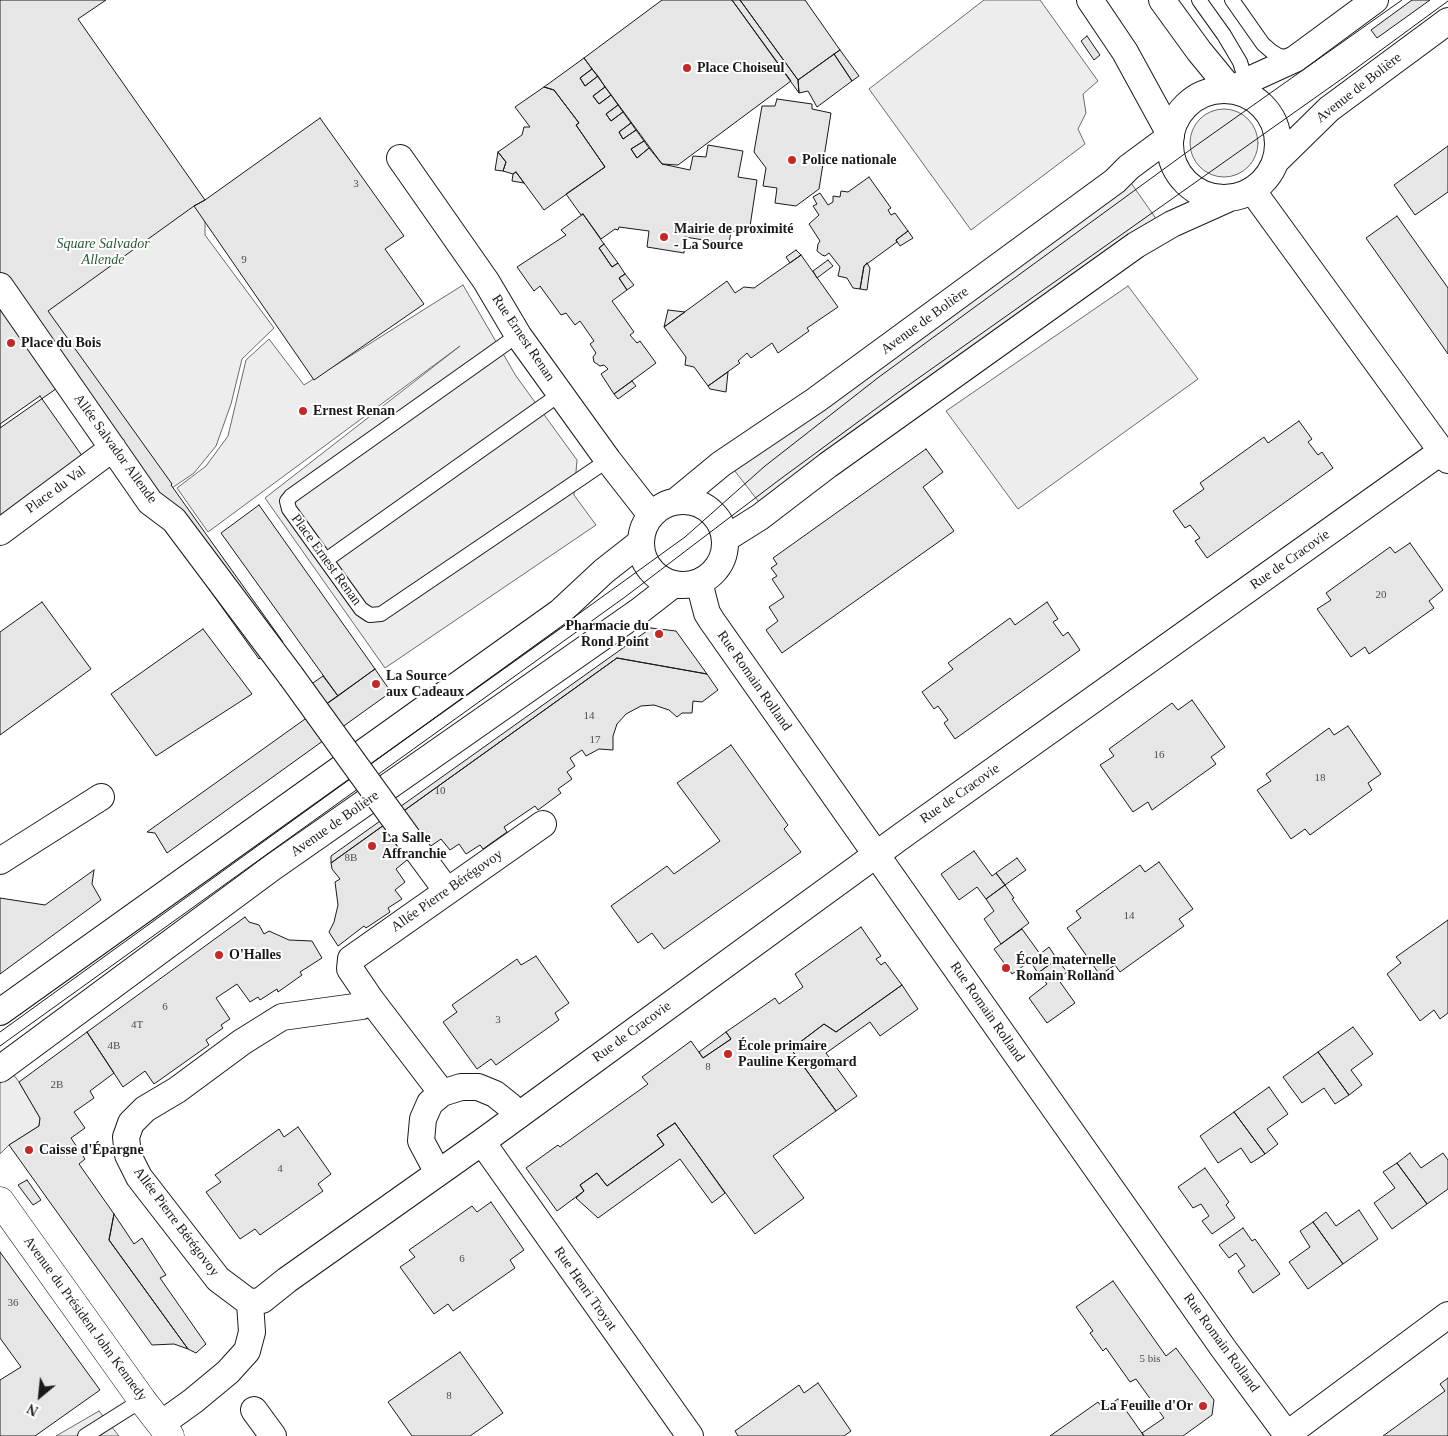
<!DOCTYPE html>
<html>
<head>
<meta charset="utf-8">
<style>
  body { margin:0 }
  #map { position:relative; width:1448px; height:1436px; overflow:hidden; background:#fff; font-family:"Times New Roman",serif }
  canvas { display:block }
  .north { position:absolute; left:15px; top:1371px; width:50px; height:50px; -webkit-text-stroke:4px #fff; paint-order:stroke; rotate:208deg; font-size:14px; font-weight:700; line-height:20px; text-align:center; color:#1a1a1a }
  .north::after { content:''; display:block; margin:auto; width:18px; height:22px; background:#1a1a1a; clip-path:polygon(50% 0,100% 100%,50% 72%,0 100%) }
</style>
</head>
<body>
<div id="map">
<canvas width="1448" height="1436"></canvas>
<div class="north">N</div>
</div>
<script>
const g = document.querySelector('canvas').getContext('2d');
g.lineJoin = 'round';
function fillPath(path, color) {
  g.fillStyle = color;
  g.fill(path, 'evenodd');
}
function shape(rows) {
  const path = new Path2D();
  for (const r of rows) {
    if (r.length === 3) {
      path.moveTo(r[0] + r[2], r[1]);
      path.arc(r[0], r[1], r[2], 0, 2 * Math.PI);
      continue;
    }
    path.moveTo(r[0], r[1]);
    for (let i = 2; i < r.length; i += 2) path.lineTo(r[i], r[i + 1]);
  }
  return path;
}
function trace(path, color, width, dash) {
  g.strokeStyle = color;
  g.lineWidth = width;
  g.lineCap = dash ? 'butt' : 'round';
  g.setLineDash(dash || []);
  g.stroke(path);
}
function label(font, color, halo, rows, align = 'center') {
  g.font = font + ' "Times New Roman",serif';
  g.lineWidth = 4;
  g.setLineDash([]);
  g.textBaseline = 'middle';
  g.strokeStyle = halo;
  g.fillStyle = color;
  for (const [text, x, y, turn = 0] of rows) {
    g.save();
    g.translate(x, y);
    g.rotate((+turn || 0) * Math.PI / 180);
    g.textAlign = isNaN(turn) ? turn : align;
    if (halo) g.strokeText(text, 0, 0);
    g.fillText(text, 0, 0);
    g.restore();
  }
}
const built = shape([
  [984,0,1040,0,1098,81,1083,94,1086,113,1078,129,1085,144,971,230,869,89,984,0],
  [0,26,205,200,205,235,274,328,242,359,231,404,216,446,194,473,153,501,0,286,0,26],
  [1224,143,34],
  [1129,180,1157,220,762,506,734,470,1129,180],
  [463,285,516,376,577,460,574,495,596,525,385,668,265,498,460,346,208,532,177,488,206,466,228,436,246,360,269,339,304,385,463,285],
  [1128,286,1198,379,1018,509,946,411,1128,286],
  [0,1056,19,1082,40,1118,39,1126,9,1145,0,1154,0,1056],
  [99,1411,119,1436,56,1436,99,1411]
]);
fillPath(built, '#ededed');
trace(built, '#6a6a6a', 1);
const building = shape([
  [0,0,106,0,78,19,205,200,194,206,48,311,172,484,171,485,283,642,259,659,0,297,0,0],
  [662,0,732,0,791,81,678,165,662,164,584,58,662,0],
  [732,0,740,0,798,80,799,93,732,0],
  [740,0,805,0,840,50,798,80,740,0],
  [1412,0,1430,0,1377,38,1371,30,1412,0],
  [1087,36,1100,55,1094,60,1081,41,1087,36],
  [840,50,859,76,852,81,834,54,840,50],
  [834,54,852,81,817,107,808,91,799,93,798,80,834,54],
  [584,58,592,69,580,78,585,86,598,76,605,87,593,96,599,104,611,95,618,105,606,114,611,121,623,112,631,123,619,132,623,139,636,130,644,141,631,149,637,158,649,148,662,164,690,170,693,156,706,157,708,145,743,151,738,177,757,180,749,233,731,231,729,244,685,237,684,253,647,247,649,231,619,227,618,230,615,229,601,239,583,214,581,215,566,194,605,167,576,125,579,123,554,90,544,87,584,58],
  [592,69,598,76,585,86,580,78,592,69],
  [544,87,554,90,579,123,576,125,605,167,544,210,516,172,513,174,503,171,506,162,498,152,522,135,524,127,530,127,515,107,544,87],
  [605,87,611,95,599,104,593,96,605,87],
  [777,99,812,104,812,109,831,113,819,189,796,206,775,203,777,188,763,186,766,168,754,152,762,106,775,106,777,99],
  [618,105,623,112,611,121,606,114,618,105],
  [320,118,404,236,385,249,424,304,314,380,194,206,205,200,320,118],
  [631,123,636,130,623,139,619,132,631,123],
  [644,141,649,148,637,158,631,149,644,141],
  [1448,146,1448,192,1415,215,1394,185,1448,146],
  [498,152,506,162,503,171,495,170,498,152],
  [516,172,519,176,524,183,512,181,513,174,516,172],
  [869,177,891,208,888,210,891,215,895,213,908,231,896,240,897,242,864,266,860,289,853,288,847,278,838,276,840,267,829,253,825,256,822,255,817,251,818,244,820,241,809,224,819,215,813,206,817,204,813,197,820,193,828,205,833,202,833,196,840,197,841,191,848,192,869,177],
  [583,214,604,244,599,248,612,267,618,263,625,274,619,278,627,290,612,301,634,332,630,335,637,343,640,341,656,363,614,394,601,374,608,369,604,365,600,366,594,362,593,357,596,353,590,344,594,341,580,321,575,325,566,313,561,315,540,286,534,291,517,267,566,235,561,230,583,214],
  [1397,216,1448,288,1448,354,1366,238,1397,216],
  [908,231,913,238,900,246,896,240,908,231],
  [604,244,618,263,612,267,599,248,604,244],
  [796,250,801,255,790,263,786,257,796,250],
  [801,255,838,307,807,328,809,331,778,353,772,343,751,358,747,353,738,361,740,363,708,386,694,367,685,365,686,357,664,327,727,281,735,293,744,287,754,288,801,255],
  [828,260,833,266,817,278,813,271,828,260],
  [867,263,870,268,867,290,860,289,864,266,867,263],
  [625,274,634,285,627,290,619,278,625,274],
  [0,297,63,384,0,428,0,297],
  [668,310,685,312,664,327,668,310],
  [728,372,726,392,710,389,708,386,728,372],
  [632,381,636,386,618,399,614,394,632,381],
  [40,396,85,460,0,521,0,424,40,396],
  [1299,421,1312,439,1308,442,1318,455,1322,452,1333,468,1207,558,1195,541,1200,538,1190,525,1185,528,1173,511,1204,489,1200,483,1264,437,1268,443,1299,421],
  [926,449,943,472,923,487,954,531,782,653,766,630,778,621,769,607,784,597,772,579,777,576,771,568,777,564,773,558,926,449],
  [259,505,375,669,338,696,221,533,259,505],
  [1410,543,1443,590,1429,601,1434,608,1369,654,1365,647,1351,657,1317,609,1331,600,1326,593,1390,547,1395,553,1410,543],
  [42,602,91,669,0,735,0,632,42,602],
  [1047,602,1058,619,1053,622,1063,636,1068,632,1080,650,955,739,944,723,948,720,938,706,934,709,922,692,953,669,948,663,1010,618,1015,625,1047,602],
  [651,628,676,631,707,674,617,658,331,863,331,856,651,628],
  [203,629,252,694,156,756,111,694,203,629],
  [617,658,707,674,718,690,702,702,693,701,692,713,682,713,677,717,669,710,654,705,641,706,626,714,617,724,613,736,613,750,599,749,586,756,582,750,570,758,575,766,567,772,572,779,558,789,561,793,538,810,535,806,504,827,507,832,483,849,480,845,466,854,459,844,450,850,441,839,428,848,416,831,396,844,407,860,396,869,405,882,395,890,402,899,388,908,390,912,366,928,364,926,338,946,329,932,334,922,338,905,335,882,340,879,332,869,331,863,617,658],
  [375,669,391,692,167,853,155,833,147,832,375,669],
  [323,676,338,696,311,715,297,694,323,676],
  [1192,700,1225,747,1211,757,1216,764,1152,810,1148,802,1133,812,1100,765,1114,756,1109,749,1172,703,1178,710,1192,700],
  [1348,726,1381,774,1368,783,1372,790,1310,835,1305,829,1291,839,1257,790,1271,781,1266,774,1329,728,1334,735,1348,726],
  [731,745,788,825,784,829,801,852,664,949,652,933,638,943,611,906,667,866,674,874,720,841,677,783,731,745],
  [974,851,992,876,996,873,1005,885,986,899,977,887,959,900,941,874,974,851],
  [1017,858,1026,870,1005,885,996,873,1017,858],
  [1159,862,1193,909,1179,919,1184,926,1120,972,1115,965,1100,975,1067,928,1081,918,1076,911,1140,865,1145,872,1159,862],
  [94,870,92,884,101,900,0,974,0,898,45,905,94,870],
  [1005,885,1014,898,1012,899,1029,923,1001,944,984,919,994,911,986,899,1005,885],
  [245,917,249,922,259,925,264,934,269,931,289,940,312,941,322,958,300,972,302,975,278,992,277,989,260,1000,258,997,250,1002,237,984,216,998,230,1019,221,1025,223,1028,206,1040,209,1045,154,1084,145,1071,123,1087,87,1032,245,917],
  [1448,920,1448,1013,1440,1019,1434,1010,1420,1021,1387,974,1401,963,1396,957,1448,920],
  [861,927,881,956,876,959,881,965,885,962,902,985,836,1032,824,1024,791,1049,836,1111,773,1156,804,1198,755,1234,675,1123,657,1135,664,1145,607,1186,597,1173,580,1185,584,1191,557,1211,526,1168,558,1145,560,1147,648,1084,642,1077,691,1041,703,1058,731,1039,726,1032,775,998,779,1004,803,987,795,974,861,927],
  [1022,929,1040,954,1049,947,1057,959,1038,973,1030,961,1012,974,994,949,1022,929],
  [536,956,569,1003,555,1013,559,1020,496,1065,491,1059,477,1069,443,1022,457,1012,452,1005,517,959,521,965,536,956],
  [1057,959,1067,972,1058,979,1075,1003,1047,1023,1029,998,1047,984,1038,973,1057,959],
  [902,985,918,1009,880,1036,870,1022,826,1053,857,1096,836,1111,791,1049,824,1024,836,1032,902,985],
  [1353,1027,1373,1054,1351,1070,1362,1085,1349,1095,1318,1052,1353,1027],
  [87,1032,114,1073,90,1091,94,1098,74,1112,85,1128,71,1138,85,1159,79,1164,114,1214,109,1240,188,1349,174,1344,152,1345,9,1145,39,1126,40,1118,19,1082,87,1032],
  [726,1032,731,1039,703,1058,699,1052,726,1032],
  [1318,1052,1349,1095,1335,1104,1324,1088,1302,1103,1283,1077,1318,1052],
  [1269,1087,1288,1114,1267,1129,1278,1144,1265,1154,1234,1112,1269,1087],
  [1234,1112,1265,1154,1251,1163,1241,1148,1218,1163,1200,1136,1234,1112],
  [675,1123,725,1193,712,1203,680,1159,598,1218,576,1198,584,1191,580,1185,597,1173,607,1186,664,1145,657,1135,675,1123],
  [298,1127,331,1174,318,1184,323,1191,260,1235,255,1229,240,1239,206,1192,221,1182,215,1175,279,1129,284,1137,298,1127],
  [1410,1153,1421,1168,1443,1153,1448,1160,1448,1189,1427,1204,1397,1163,1410,1153],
  [1397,1163,1427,1204,1392,1229,1374,1203,1395,1188,1383,1172,1397,1163],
  [1205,1168,1229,1202,1226,1205,1235,1218,1212,1234,1202,1221,1209,1216,1201,1204,1193,1208,1178,1187,1205,1168],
  [27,1180,41,1200,33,1205,18,1185,27,1180],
  [491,1202,524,1250,510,1260,515,1268,453,1311,448,1304,434,1314,400,1267,415,1257,409,1250,472,1206,477,1212,491,1202],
  [1359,1210,1378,1239,1343,1264,1313,1222,1326,1212,1336,1226,1359,1210],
  [114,1214,134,1244,142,1238,166,1275,160,1278,206,1344,196,1353,188,1349,109,1240,114,1214],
  [1313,1222,1343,1264,1308,1289,1289,1262,1310,1247,1300,1231,1313,1222],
  [1243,1228,1252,1241,1255,1239,1280,1274,1253,1293,1238,1271,1245,1266,1236,1253,1229,1258,1219,1245,1243,1228],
  [0,1252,100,1390,35,1436,0,1436,0,1380,21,1367,0,1338,0,1252],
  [1113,1281,1166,1356,1176,1348,1214,1400,1212,1415,1183,1436,1144,1436,1142,1433,1164,1418,1136,1379,1130,1382,1106,1348,1103,1351,1090,1333,1093,1331,1076,1307,1113,1281],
  [460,1352,503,1413,470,1436,412,1436,388,1402,460,1352],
  [1448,1378,1448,1436,1383,1436,1445,1391,1440,1384,1448,1378],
  [818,1383,851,1431,844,1436,738,1436,735,1431,799,1385,804,1393,818,1383],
  [1118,1399,1144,1436,1050,1436,1098,1402,1103,1409,1118,1399]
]);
fillPath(building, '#e6e6e6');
trace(building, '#1a1a1a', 1);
const lane = shape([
  [1199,0,1224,35,1240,62,1251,97],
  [1232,0,1263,44,1271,51,1279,56,1292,58],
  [518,335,291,496,287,501,289,509,361,609,370,615,381,614,608,460],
  [326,560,560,394],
  [85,1436,142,1400]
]);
const street = shape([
  [1090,0,1125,52,1171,136],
  [1162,0,1199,51,1231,90],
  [1231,90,1249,80,1295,59,1375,0],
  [1224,144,54],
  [400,158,486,281,518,335,608,460,651,515],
  [1276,161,1329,109,1448,21],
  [1252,190,1448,460],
  [0,286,150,502,174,520,291,676],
  [683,543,42],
  [675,502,721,464,816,400,1115,181,1129,167,1171,136],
  [0,532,113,448],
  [725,539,760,517,828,465,1136,245,1172,224,1230,198],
  [699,582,707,613,712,621,1223,1348,1288,1436],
  [416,849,447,891],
  [0,861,101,797],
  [371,1000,362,1006,282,1017,242,1042,177,1090,145,1109,131,1123,126,1137,128,1155,139,1177,218,1279,250,1303,262,1300,287,1280,482,1142,903,835,1442,451],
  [0,1012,560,612,604,571,641,542],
  [0,1069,273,867,638,612,674,584],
  [442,1093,371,1000,350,969,351,959,543,824],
  [482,1142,690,1436],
  [438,1173,421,1141,423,1119,430,1103,442,1093,461,1087,478,1087,495,1094,510,1106,517,1116],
  [254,1410,273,1436],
  [161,1424,193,1401,228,1372,247,1351,252,1332,250,1303],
  [1285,1436,1448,1315]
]);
const primary = shape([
  [0,1201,142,1400,170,1436]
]);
trace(lane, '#1a1a1a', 16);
trace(street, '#1a1a1a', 28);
trace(primary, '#1a1a1a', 29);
trace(lane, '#fff', 14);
trace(street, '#fff', 26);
trace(primary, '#fff', 28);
trace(shape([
  [0,1032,685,537,765,466,879,377,1194,147,1402,0],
  [0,1046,625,597,779,480,896,394,1343,78,1448,1]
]), '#1a1a1a', 1);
const streetBridge = shape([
  [291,676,416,849]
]);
trace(streetBridge, '#1a1a1a', 28, []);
trace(streetBridge, '#fff', 26);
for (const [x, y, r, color] of [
  [687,68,5,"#c62828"],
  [792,160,5,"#c62828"],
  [664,237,5,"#c62828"],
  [11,343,5,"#c62828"],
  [303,411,5,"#c62828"],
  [659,634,5,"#c62828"],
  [376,684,5,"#c62828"],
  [372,846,5,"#c62828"],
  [219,955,5,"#c62828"],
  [1006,968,5,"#c62828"],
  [728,1054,5,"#c62828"],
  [29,1150,5,"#c62828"],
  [1203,1406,5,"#c62828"]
]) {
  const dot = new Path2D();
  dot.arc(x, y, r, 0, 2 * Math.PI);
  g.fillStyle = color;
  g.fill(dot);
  trace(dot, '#fff', 2);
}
label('11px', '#4d4d4d', null, [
  ["3",356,184],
  ["9",244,260],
  ["20",1381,595],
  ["14",589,716],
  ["17",595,740],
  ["16",1159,755],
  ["18",1320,778],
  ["10",440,791],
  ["8B",351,858],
  ["14",1129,916],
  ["6",165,1007],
  ["3",498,1020],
  ["4T",137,1025],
  ["4B",114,1046],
  ["8",708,1067],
  ["2B",57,1085],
  ["4",280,1169],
  ["6",462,1259],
  ["36",13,1303],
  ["5 bis",1150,1359],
  ["8",449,1396]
]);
label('bold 14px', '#1a1a1a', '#fff', [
  ["Place Choiseul",697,68],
  ["Police nationale",802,160],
  ["Mairie de proximité",674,229],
  ["- La Source",674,245],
  ["Place du Bois",21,343],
  ["Ernest Renan",313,411],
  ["Pharmacie du",649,626,"right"],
  ["Rond Point",649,642,"right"],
  ["La Source",386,676],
  ["aux Cadeaux",386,692],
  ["La Salle",382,838],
  ["Affranchie",382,854],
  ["O'Halles",229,955],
  ["École maternelle",1016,960],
  ["Romain Rolland",1016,976],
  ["École primaire",738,1046],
  ["Pauline Kergomard",738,1062],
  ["Caisse d'Épargne",39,1150],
  ["La Feuille d'Or",1193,1406,"right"]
], 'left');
label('14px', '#1a1a1a', '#fff', [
  ["Avenue de Bolière",1359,88,-38],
  ["Avenue de Bolière",925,321,-36],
  ["Rue Ernest Renan",523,338,56],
  ["Allée Salvador Allende",115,449,54],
  ["Place du Val",56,490,-36],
  ["Place Ernest Renan",326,560,54],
  ["Rue de Cracovie",1290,560,-35],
  ["Rue Romain Rolland",754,681,55],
  ["Rue de Cracovie",960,794,-35],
  ["Avenue de Bolière",335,824,-35],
  ["Allée Pierre Bérégovoy",447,891,-35],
  ["Rue Romain Rolland",987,1012,55],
  ["Rue de Cracovie",632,1032,-36],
  ["Allée Pierre Bérégovoy",176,1222,53],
  ["Rue Henri Troyat",585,1289,55],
  ["Avenue du Président John Kennedy",85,1319,54],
  ["Rue Romain Rolland",1221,1343,54]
]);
label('italic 14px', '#2b5a34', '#fff', [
  ["Square Salvador",103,244],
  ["Allende",103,260]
]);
</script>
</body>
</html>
